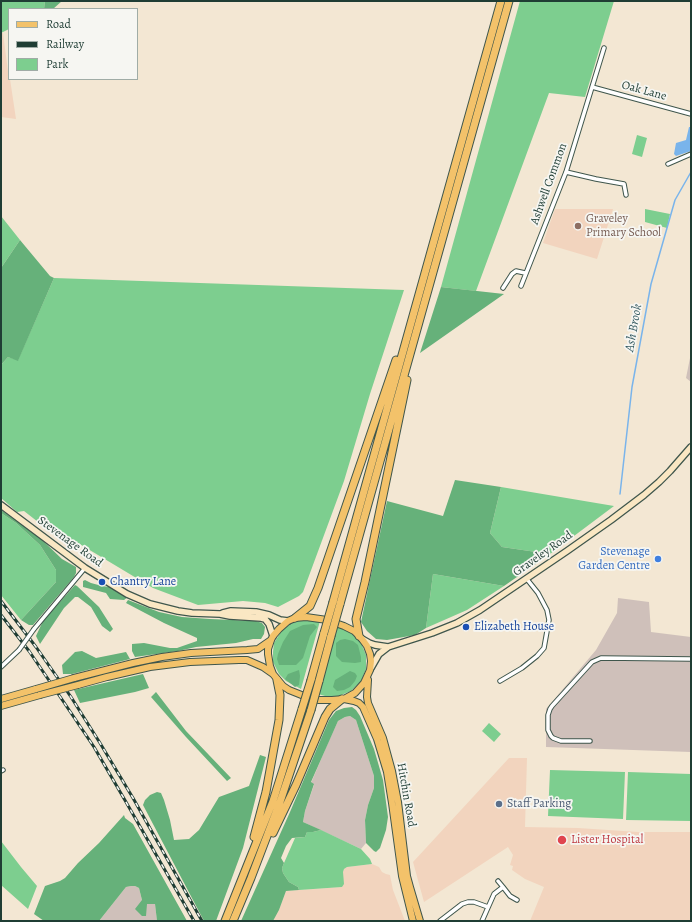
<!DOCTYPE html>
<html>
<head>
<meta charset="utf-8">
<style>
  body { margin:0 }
  #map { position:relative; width:692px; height:922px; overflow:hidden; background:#f3e7d3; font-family:Alegreya,serif }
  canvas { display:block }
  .frame { position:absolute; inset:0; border:2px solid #1f3d34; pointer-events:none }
  .legend { position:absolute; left:8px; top:8px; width:130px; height:72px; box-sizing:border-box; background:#f6f6f2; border:1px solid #a0aca6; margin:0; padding:5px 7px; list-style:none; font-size:12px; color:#1f3d34 }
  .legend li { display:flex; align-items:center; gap:8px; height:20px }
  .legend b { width:20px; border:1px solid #a0aca6 }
</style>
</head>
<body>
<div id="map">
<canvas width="692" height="922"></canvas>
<div class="frame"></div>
<ul class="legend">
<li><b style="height:5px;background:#f3c26a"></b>Road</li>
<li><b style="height:5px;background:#1f3d34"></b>Railway</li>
<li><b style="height:11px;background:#7dce8f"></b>Park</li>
</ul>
</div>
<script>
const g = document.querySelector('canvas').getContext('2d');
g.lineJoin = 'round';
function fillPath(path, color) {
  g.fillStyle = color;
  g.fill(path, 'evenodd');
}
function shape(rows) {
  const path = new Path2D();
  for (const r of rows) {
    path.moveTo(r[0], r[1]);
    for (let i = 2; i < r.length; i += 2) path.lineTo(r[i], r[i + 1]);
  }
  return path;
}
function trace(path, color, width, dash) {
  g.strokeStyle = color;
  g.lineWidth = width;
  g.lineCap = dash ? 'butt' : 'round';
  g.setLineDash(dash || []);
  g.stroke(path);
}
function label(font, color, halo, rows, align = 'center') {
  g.font = font + ' Alegreya,serif';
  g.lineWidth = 3.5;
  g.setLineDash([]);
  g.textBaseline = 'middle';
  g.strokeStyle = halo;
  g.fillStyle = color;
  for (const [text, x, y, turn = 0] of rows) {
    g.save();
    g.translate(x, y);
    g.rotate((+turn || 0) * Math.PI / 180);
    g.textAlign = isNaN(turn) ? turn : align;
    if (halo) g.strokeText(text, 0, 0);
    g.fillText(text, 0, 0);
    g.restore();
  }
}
fillPath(shape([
  [1,33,3,33,9,79,10,79,16,119,1,117],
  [555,209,613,209,597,259,543,243],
  [509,758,527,758,525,827,578,828,638,832,691,832,691,921,530,921,544,887,525,879,512,870,513,866,510,865,513,855,508,847,424,902,413,862],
  [372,864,379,867,382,872,386,874,390,875,393,890,405,921,273,921,279,910,286,891,299,890,342,887,343,872,344,869,347,867]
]), '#f2d4be');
fillPath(shape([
  [691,353,691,382,686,378],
  [618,598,649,602,651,632,691,637,691,752,546,747,546,709,596,650,617,613],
  [350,716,356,720,374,776,374,788,368,805,365,820,366,843,361,849,303,822,305,811,314,785,311,783,328,743,338,721,345,717],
  [131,886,135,886,139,888,142,900,142,916,146,916,146,904,155,904,157,921,99,921,126,887]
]), '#cfc0ba');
fillPath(shape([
  [1,1,45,1,44,9,9,9,9,29,1,33],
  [520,1,614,1,585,97,549,93,476,291,441,287],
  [637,135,647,138,642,157,632,154],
  [645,209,670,214,667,228,645,222],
  [1,216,20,240,1,268],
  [54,278,404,290,370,394,344,481,303,592,299,596,278,607,265,603,243,601,198,605,153,588,78,543,70,547,24,511,17,512,1,498,1,365,8,357,18,360],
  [501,487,614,506,550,554,502,547,490,533],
  [1,513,16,523,40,545,56,570,56,582,21,620,1,595],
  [433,574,504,586,467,610,426,628],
  [303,620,320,621,301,689,286,681,279,674,273,662,273,652,274,643,282,630,293,622],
  [337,626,351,633,361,643,366,655,366,669,361,681,351,691,339,696,325,696,318,694],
  [489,723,501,734,494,742,482,731],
  [550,770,625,772,623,819,548,816],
  [628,772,691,774,691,821,626,820],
  [321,830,361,849,370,859,372,864,347,867,344,869,343,872,344,884,342,887,299,890,298,887,289,882,283,873,282,868,284,863,295,838,305,837,307,832,313,832],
  [1,841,21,867,37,886,28,909,1,885]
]), '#7dce8f');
fillPath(shape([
  [45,1,62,1,53,9,44,9],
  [20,240,50,276,54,278,18,361,8,357,1,365,1,268],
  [441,287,504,294,420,353],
  [455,480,501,487,490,533,502,547,550,554,504,586,433,574,426,628,415,635,387,640,376,639,367,631,361,622,387,501,443,516],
  [1,510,39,537,62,559,76,567,76,573,74,577,33,625,29,625,21,620,56,582,56,570,40,545,16,523,1,513],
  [85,580,91,583,102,586,109,587,128,597,124,600,110,599,106,593,83,587,83,581],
  [75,585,77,586,99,607,113,629,110,632,102,626,91,607,78,597,75,597,64,608,40,644,36,636,43,621],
  [128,600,159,612,182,617,210,619,256,621,262,623,265,627,264,634,261,639,253,639,236,643,196,647,178,651,135,657,132,651,132,644,144,643,170,648,177,648,197,641,197,638,164,623,126,603],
  [314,624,317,627,310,636,303,658,296,665,279,665,277,659,278,654,283,642,290,631,303,625],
  [345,639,353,641,358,645,361,657,361,662,355,663,342,662,336,656,336,643,340,640],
  [82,651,96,658,126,652,130,659,72,674,63,674,62,665,75,652],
  [299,670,300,676,299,685,295,687,285,679,288,674],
  [350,671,355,673,357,676,355,681,350,687,344,690,337,691,333,687,335,680],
  [143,674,149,688,135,692,80,703,74,690],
  [156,692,186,731,231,778,227,781,186,737,151,697],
  [352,707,356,710,360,716,374,749,383,780,388,817,386,830,380,848,376,852,374,851,366,843,365,820,368,805,374,788,374,776,356,720,350,716,345,717,338,721,311,782,314,784,305,811,303,822,321,830,313,832,307,832,305,837,292,838,286,846,281,858,284,863,282,868,283,873,289,882,298,887,299,890,286,891,279,910,273,921,241,921,290,812,329,720,336,711,344,708],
  [260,755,266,757,243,848,216,921,204,921,143,805,145,800,150,795,157,792,161,793,164,800,170,820,174,840,189,839,199,830,219,797,249,786],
  [124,815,125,818,133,824,187,921,157,921,155,904,147,904,146,916,142,916,135,909,142,900,139,888,135,886,131,886,126,887,99,921,44,921,34,914,45,886,60,881,65,878,78,863,99,843]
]), '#66b17a');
fillPath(shape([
  [689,127,691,127,691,151,676,156,674,154,676,143,686,140]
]), '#79b4eb');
trace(shape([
  [620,494,632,387,651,284,675,200,691,172]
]), '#79b4eb', 1.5);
const street = shape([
  [592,87,691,114],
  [668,164,691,154],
  [566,172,596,179,624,184,626,195],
  [521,286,566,172,604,48],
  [503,288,512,274,516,271,525,273],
  [34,629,85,568],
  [1,667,19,650],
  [500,681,522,668,537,656,544,648,549,620,547,610,538,593,526,578],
  [590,741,561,741,553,738,551,736,548,730,548,715,550,709,552,706,592,662,601,658,691,659],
  [1,771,3,770],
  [503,887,510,896,517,900],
  [440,921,462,904,468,902,474,902,488,907],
  [482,921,494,894,503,887,498,881]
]);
const secondary = shape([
  [1,505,85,568,127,594,150,604,178,611,192,613,220,614,230,616,261,618,265,619,269,624,273,636],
  [223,613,231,611,256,612,269,615,280,620,288,621],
  [362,639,369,643,375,645,388,647],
  [371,668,379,654,388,647,432,633,457,623,480,610,567,551,611,520,644,495,659,482,670,471,691,447]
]);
const primary = shape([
  [306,617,327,620,344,626,354,631,362,639,367,646,370,654,371,661,370,670,364,683,355,693,344,699,332,700,319,700,309,698,289,690,283,686,273,674,270,666,268,654,268,649,271,640,273,636,279,629,288,621,295,618,306,617],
  [74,678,133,663,162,657,191,653,247,650,258,649,271,640],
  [368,680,367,697,368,703,383,738,392,771,398,802,407,876,410,887,420,921],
  [78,685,107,677,150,667,190,662,239,660,247,660,263,667,273,674],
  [1,699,36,689],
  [344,699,354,701,359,703,363,707,377,739,387,772,392,803,402,876,413,921],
  [1,706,40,695]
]);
const highway = shape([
  [333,602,501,1],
  [340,604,509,1],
  [295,618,310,606,318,588,396,360],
  [359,636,356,619,365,582,407,380],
  [311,680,324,633],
  [319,681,331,636],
  [273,833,296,785,325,717,330,709,342,699],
  [254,837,266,792,279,720,280,695,277,680],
  [225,921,273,801,302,709],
  [233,921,251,878,280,802,311,710]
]);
trace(street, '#3f564c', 5.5);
trace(secondary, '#3f564c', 8);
trace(primary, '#3f564c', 8);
trace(highway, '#3f564c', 9);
trace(street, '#fff', 3.5);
trace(secondary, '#fae7c3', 5.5);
trace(primary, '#f3c26a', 6);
trace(highway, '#f3c26a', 7);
const rail = shape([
  [1,601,36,647,71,697,100,743,133,798,202,921],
  [1,615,29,651,63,701,94,747,126,802,194,921]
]);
trace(rail, '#1f3d34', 3);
trace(rail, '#f6f6f2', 1.5, [4.5]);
const streetBridge = shape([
  [19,650,34,629]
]);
const primaryBridge = shape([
  [36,689,74,678],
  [40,695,78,685]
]);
const highwayBridge = shape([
  [324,633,333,602],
  [331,636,340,604],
  [302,709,311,680],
  [311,710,319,681]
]);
trace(streetBridge, '#3f564c', 5.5, []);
trace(primaryBridge, '#3f564c', 8, []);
trace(highwayBridge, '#3f564c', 9, []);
trace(streetBridge, '#fff', 3.5);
trace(primaryBridge, '#f3c26a', 6);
trace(highwayBridge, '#f3c26a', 7);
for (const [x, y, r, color] of [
  [578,226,4,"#8d6e63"],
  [658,559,4,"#3f7fe0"],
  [102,582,4,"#1a4fb4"],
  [466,627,4,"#1a4fb4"],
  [499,804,4,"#5c6f8a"],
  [562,840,5,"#e0444e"]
]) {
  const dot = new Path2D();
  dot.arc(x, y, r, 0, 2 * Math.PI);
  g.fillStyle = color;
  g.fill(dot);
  trace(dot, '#f6f6f2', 1.5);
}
label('12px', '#1f3d34', '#f6f6f2', [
  ["Oak Lane",644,91,15],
  ["Ashwell Common",549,184,-70],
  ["Stevenage Road",70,542,36],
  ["Graveley Road",543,554,-35],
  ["Hitchin Road",406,795,80]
]);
label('12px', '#785e54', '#f6f6f2', [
  ["Graveley",586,219],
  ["Primary School",586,233]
], 'left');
label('12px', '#366cbe', '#f6f6f2', [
  ["Stevenage",650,552],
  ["Garden Centre",650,566]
], 'right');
label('12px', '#164399', '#f6f6f2', [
  ["Chantry Lane",110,582],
  ["Elizabeth House",474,627]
], 'left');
label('12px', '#4e5e75', '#f6f6f2', [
  ["Staff Parking",507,804]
], 'left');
label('12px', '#be3a42', '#f6f6f2', [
  ["Lister Hospital",571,840]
], 'left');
label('italic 13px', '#365b62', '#f6f6f2', [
  ["Ash Brook",634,328,-80]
]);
</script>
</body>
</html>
